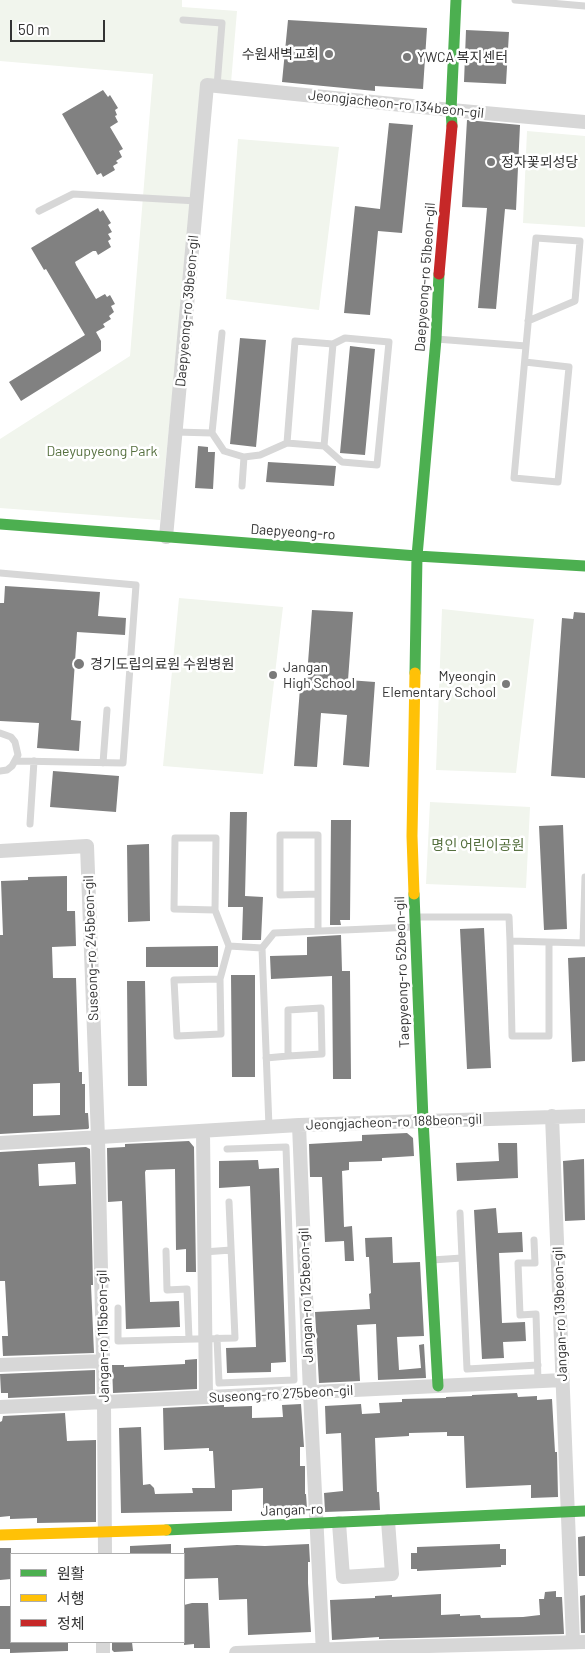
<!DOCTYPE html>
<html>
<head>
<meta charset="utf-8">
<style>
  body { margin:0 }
  #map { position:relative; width:585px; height:1653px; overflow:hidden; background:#fff; font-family:Barlow,"Noto Sans KR",sans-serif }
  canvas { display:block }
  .legend { position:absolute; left:10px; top:1553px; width:175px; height:90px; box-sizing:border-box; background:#fff; border:1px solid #adadad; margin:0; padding:6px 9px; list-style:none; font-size:15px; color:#333 }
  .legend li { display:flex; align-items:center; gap:10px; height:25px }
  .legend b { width:25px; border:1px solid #adadad }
  .scale { position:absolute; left:10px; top:20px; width:95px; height:22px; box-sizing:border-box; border:2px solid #333; border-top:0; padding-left:6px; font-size:15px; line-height:18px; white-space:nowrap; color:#333; -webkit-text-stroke:4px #fff; paint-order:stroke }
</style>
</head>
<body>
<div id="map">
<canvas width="585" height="1653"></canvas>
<ul class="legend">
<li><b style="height:6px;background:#4caf50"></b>원활</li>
<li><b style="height:6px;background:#ffc107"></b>서행</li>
<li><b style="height:6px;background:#c62828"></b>정체</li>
</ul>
<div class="scale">50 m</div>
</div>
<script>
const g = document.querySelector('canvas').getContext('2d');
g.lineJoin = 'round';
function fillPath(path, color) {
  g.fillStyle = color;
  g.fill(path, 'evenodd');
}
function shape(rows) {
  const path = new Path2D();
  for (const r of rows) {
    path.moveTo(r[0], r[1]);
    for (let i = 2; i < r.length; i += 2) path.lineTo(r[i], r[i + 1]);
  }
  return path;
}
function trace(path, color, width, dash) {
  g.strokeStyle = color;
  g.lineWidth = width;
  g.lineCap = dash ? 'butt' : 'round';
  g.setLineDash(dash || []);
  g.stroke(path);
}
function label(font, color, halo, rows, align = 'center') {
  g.font = font + ' Barlow,"Noto Sans KR",sans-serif';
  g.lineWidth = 5;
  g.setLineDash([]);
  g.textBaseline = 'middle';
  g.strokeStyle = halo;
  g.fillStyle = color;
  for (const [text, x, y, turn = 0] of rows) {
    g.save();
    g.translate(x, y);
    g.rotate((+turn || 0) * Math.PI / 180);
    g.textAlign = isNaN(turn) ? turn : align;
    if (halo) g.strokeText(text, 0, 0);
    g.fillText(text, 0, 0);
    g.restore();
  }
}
fillPath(shape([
  [0,0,182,0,182,7,237,11,231,83,203,81,160,520,0,508,0,439,130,356,153,74,0,61],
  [527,131,585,136,585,227,523,223],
  [238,139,339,147,319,310,226,299],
  [179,598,283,607,263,774,163,766],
  [442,609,534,619,516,773,436,770],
  [430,802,530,807,526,888,426,884]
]), '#f1f5ed');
fillPath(shape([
  [288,20,427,28,423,89,375,86,375,91,282,82],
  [466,30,509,32,506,84,464,82],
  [103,90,108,97,110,95,118,108,115,110,117,115,115,116,118,122,110,127,123,149,119,151,122,157,116,161,118,163,113,166,115,170,103,177,101,173,97,175,62,114],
  [467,120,520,125,516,210,505,209,496,309,478,308,487,208,462,207],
  [389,123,413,125,402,233,378,231,370,315,344,313,355,206,380,209],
  [98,208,100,212,103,210,111,223,108,225,112,232,108,234,111,239,108,241,111,247,98,255,96,251,93,251,75,262,76,265,96,299,105,294,107,297,110,295,115,304,111,306,114,312,109,316,111,319,103,324,105,327,96,332,101,341,101,351,21,401,9,382,85,335,46,269,44,270,31,248],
  [240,338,266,340,256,447,230,444],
  [350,346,375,349,365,455,340,453],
  [198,446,208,447,208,452,215,452,213,489,195,488],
  [268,462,336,466,334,486,266,482],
  [5,586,100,592,98,616,126,618,125,635,77,632,71,720,81,721,79,751,37,748,39,723,0,721,0,603,4,603],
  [312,610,353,612,348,680,375,682,369,767,343,765,347,715,321,713,317,767,294,766,300,688,306,689],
  [574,612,585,613,585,778,551,776,562,618,573,619],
  [53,771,119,776,116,812,50,807],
  [230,812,247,812,245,896,263,897,261,940,242,940,243,907,228,907],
  [331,820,351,820,350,920,340,920,341,925,330,925],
  [563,825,567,929,544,930,539,826],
  [149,844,150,921,128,922,127,845],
  [67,876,67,911,75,911,76,946,52,947,53,978,76,978,79,1072,82,1072,82,1084,85,1084,85,1113,88,1113,89,1128,88,1129,0,1134,0,935,3,935,1,881,28,880,28,877],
  [60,1083,60,1115,33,1116,33,1084],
  [484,928,491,1068,467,1069,460,929],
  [341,935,342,971,350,971,351,1079,333,1079,332,976,271,979,270,956,307,955,307,937],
  [218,946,218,967,146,967,146,947],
  [585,957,585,1061,572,1062,568,958],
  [231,975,255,975,255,1077,232,1077],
  [127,981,145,981,147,1086,128,1086],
  [407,1133,413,1138,414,1156,382,1158,382,1161,349,1162,349,1170,342,1171,344,1227,352,1226,354,1261,345,1261,344,1241,325,1242,322,1177,310,1177,309,1144,362,1141,362,1135],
  [189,1141,194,1147,196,1272,186,1272,186,1249,176,1250,175,1169,146,1170,145,1172,150,1302,179,1301,180,1327,126,1329,122,1201,108,1202,107,1148,125,1147,125,1144],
  [498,1143,517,1143,518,1178,457,1181,456,1163,499,1161],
  [86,1147,90,1149,93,1285,91,1285,94,1353,3,1356,2,1336,8,1336,5,1281,0,1281,0,1152],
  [75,1162,76,1184,39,1186,38,1164],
  [584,1159,585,1220,565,1221,563,1161],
  [258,1160,259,1169,279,1168,286,1362,271,1363,271,1372,227,1373,226,1348,256,1347,250,1186,219,1188,219,1161],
  [496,1208,498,1233,522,1232,523,1252,499,1253,502,1323,525,1322,526,1341,503,1342,504,1358,482,1359,474,1210],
  [392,1237,393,1263,420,1262,424,1336,397,1337,399,1370,421,1368,419,1345,424,1344,426,1378,378,1380,376,1324,357,1325,360,1381,319,1383,315,1312,370,1309,369,1294,371,1293,369,1257,366,1257,365,1238],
  [197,1359,197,1389,113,1393,112,1365,124,1365,124,1367,185,1364,185,1360],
  [95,1370,95,1394,8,1398,8,1393,1,1393,0,1374],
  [517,1393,518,1397,537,1396,537,1400,552,1399,555,1452,557,1452,558,1497,531,1498,531,1485,466,1488,464,1436,447,1436,447,1432,409,1433,409,1436,375,1438,377,1492,379,1492,380,1510,325,1512,324,1493,343,1491,341,1433,326,1434,325,1406,361,1404,362,1414,380,1413,379,1403,402,1402,402,1399,446,1398,446,1397,472,1396,472,1395],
  [301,1404,304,1447,300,1447,300,1466,305,1466,305,1494,306,1494,307,1509,290,1509,290,1507,263,1508,263,1488,232,1490,232,1511,121,1513,119,1428,141,1427,143,1485,150,1484,154,1488,155,1494,193,1493,192,1488,215,1488,213,1451,209,1451,209,1448,164,1450,163,1408,224,1405,224,1407,252,1406,252,1418,283,1417,282,1405],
  [65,1413,67,1441,96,1440,96,1522,37,1523,37,1518,10,1519,10,1516,0,1517,0,1422,2,1421,3,1416],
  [585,1536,585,1576,579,1576,578,1537],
  [171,1544,171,1554,130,1554,130,1546],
  [309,1544,310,1562,308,1562,308,1583,311,1632,248,1635,247,1599,219,1600,218,1578,184,1579,184,1548,237,1545,265,1546],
  [500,1544,500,1549,506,1549,506,1565,501,1565,501,1567,417,1571,417,1569,411,1569,411,1553,417,1553,417,1547],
  [0,1548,11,1548,11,1579,0,1580],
  [556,1591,556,1597,562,1597,564,1634,379,1639,379,1637,332,1640,330,1600,375,1598,375,1596,392,1595,392,1597,441,1594,441,1615,460,1614,460,1616,480,1615,481,1618,523,1617,540,1615,539,1599,544,1599,545,1592],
  [585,1595,585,1633,581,1633,580,1596],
  [192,1603,208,1603,210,1648,194,1648,194,1644,184,1645,184,1605],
  [0,1606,11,1606,11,1642,68,1642,68,1651,10,1653,10,1649,0,1649],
  [112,1642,132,1642,133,1651,114,1652,112,1650]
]), '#818181');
trace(shape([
  [515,0,585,6],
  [183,20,222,23,217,86],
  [39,211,73,194,197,201],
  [222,333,212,433,224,451,244,457,260,455,287,443],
  [436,339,526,346,514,478,558,482,569,367,525,362],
  [526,346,536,238,580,241,575,301,528,321],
  [176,432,212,433],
  [324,446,342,462,377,465,389,342,345,338,333,344,295,341,287,443,324,446,333,344],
  [242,486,244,457],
  [0,573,136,585,123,763,16,761],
  [0,733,11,737,15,742,18,755,12,766,7,770,0,771],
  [103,763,107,710],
  [30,824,34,761],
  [215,910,174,909,175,838,216,838,215,910,229,946,262,948],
  [416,917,509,917,510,941],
  [318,931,318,835,280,835,280,895,318,894],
  [549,943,549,1036,512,1036,510,941,585,943],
  [583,943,585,877],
  [220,979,221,1034,177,1036,174,980,220,979,229,946],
  [266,1058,288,1056,322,1054,321,1008,288,1010,288,1056],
  [269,1127,262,948,274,933,414,927],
  [460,1213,467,1369,538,1365],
  [534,1240,535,1263,518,1263,520,1315,536,1314,538,1381],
  [166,1251,167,1290,187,1289,189,1339],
  [204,1252,231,1250],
  [432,1260,462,1258],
  [118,1308,118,1341,235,1338,229,1202],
  [217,1338,219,1383,294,1380,286,1147,227,1149]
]), '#d7d7d7', 7);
trace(shape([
  [166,537,207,85,451,110,585,122],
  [0,851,87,846,98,1138,104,1402,105,1554],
  [552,1116,573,1642],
  [299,1125,310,1393,323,1653],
  [203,1132,206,1397],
  [0,1143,299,1125,585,1116],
  [0,1365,103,1361],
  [0,1407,563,1380],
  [339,1523,343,1577,392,1574,388,1521],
  [103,1653,103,1642],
  [236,1653,389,1647,585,1642]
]), '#d7d7d7', 14);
trace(shape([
  [452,126,451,110,456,0],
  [0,524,417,556,585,566],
  [415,673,417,556,436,339,439,274],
  [414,894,423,1120,438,1386],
  [166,1530,585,1511]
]), '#4caf50', 11);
trace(shape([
  [414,894,412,836,415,673],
  [0,1535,166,1530]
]), '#ffc107', 11);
trace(shape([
  [439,274,452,126]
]), '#c62828', 11);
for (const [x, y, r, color] of [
  [329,54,5,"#7a7a7a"],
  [407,57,5,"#7a7a7a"],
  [491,162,5,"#7a7a7a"],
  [79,664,6,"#7a7a7a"],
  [273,675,5,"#7a7a7a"],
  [506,684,5,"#7a7a7a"]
]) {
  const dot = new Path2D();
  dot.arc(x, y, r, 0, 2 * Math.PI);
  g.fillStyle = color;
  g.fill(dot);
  trace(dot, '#fff', 2);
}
label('14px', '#333', '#fff', [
  ["수원새벽교회",319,54,"right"],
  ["YWCA 복지센터",417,57],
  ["정자꽃뫼성당",501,162],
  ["경기도립의료원 수원병원",90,664],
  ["Jangan",283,667],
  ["High School",283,683],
  ["Myeongin",496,676,"right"],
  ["Elementary School",496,692,"right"]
], 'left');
label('14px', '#333', '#fff', [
  ["Jeongjacheon-ro 134beon-gil",396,104,6],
  ["Daepyeong-ro 51beon-gil",425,277,-86],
  ["Daepyeong-ro 39beon-gil",187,311,-85],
  ["Daepyeong-ro",293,532,4],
  ["Suseong-ro 245beon-gil",91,948,-92],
  ["Taepyeong-ro 52beon-gil",402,972,-92],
  ["Jeongjacheon-ro 188beon-gil",394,1122,-2],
  ["Jangan-ro 125beon-gil",306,1295,-92],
  ["Jangan-ro 139beon-gil",560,1314,-92],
  ["Jangan-ro 115beon-gil",103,1336,-91],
  ["Suseong-ro 275beon-gil",281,1394,-3],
  ["Jangan-ro",292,1510,-2]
]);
label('14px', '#56703f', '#fff', [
  ["Daeyupyeong Park",102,451],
  ["명인 어린이공원",478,845]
]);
</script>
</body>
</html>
